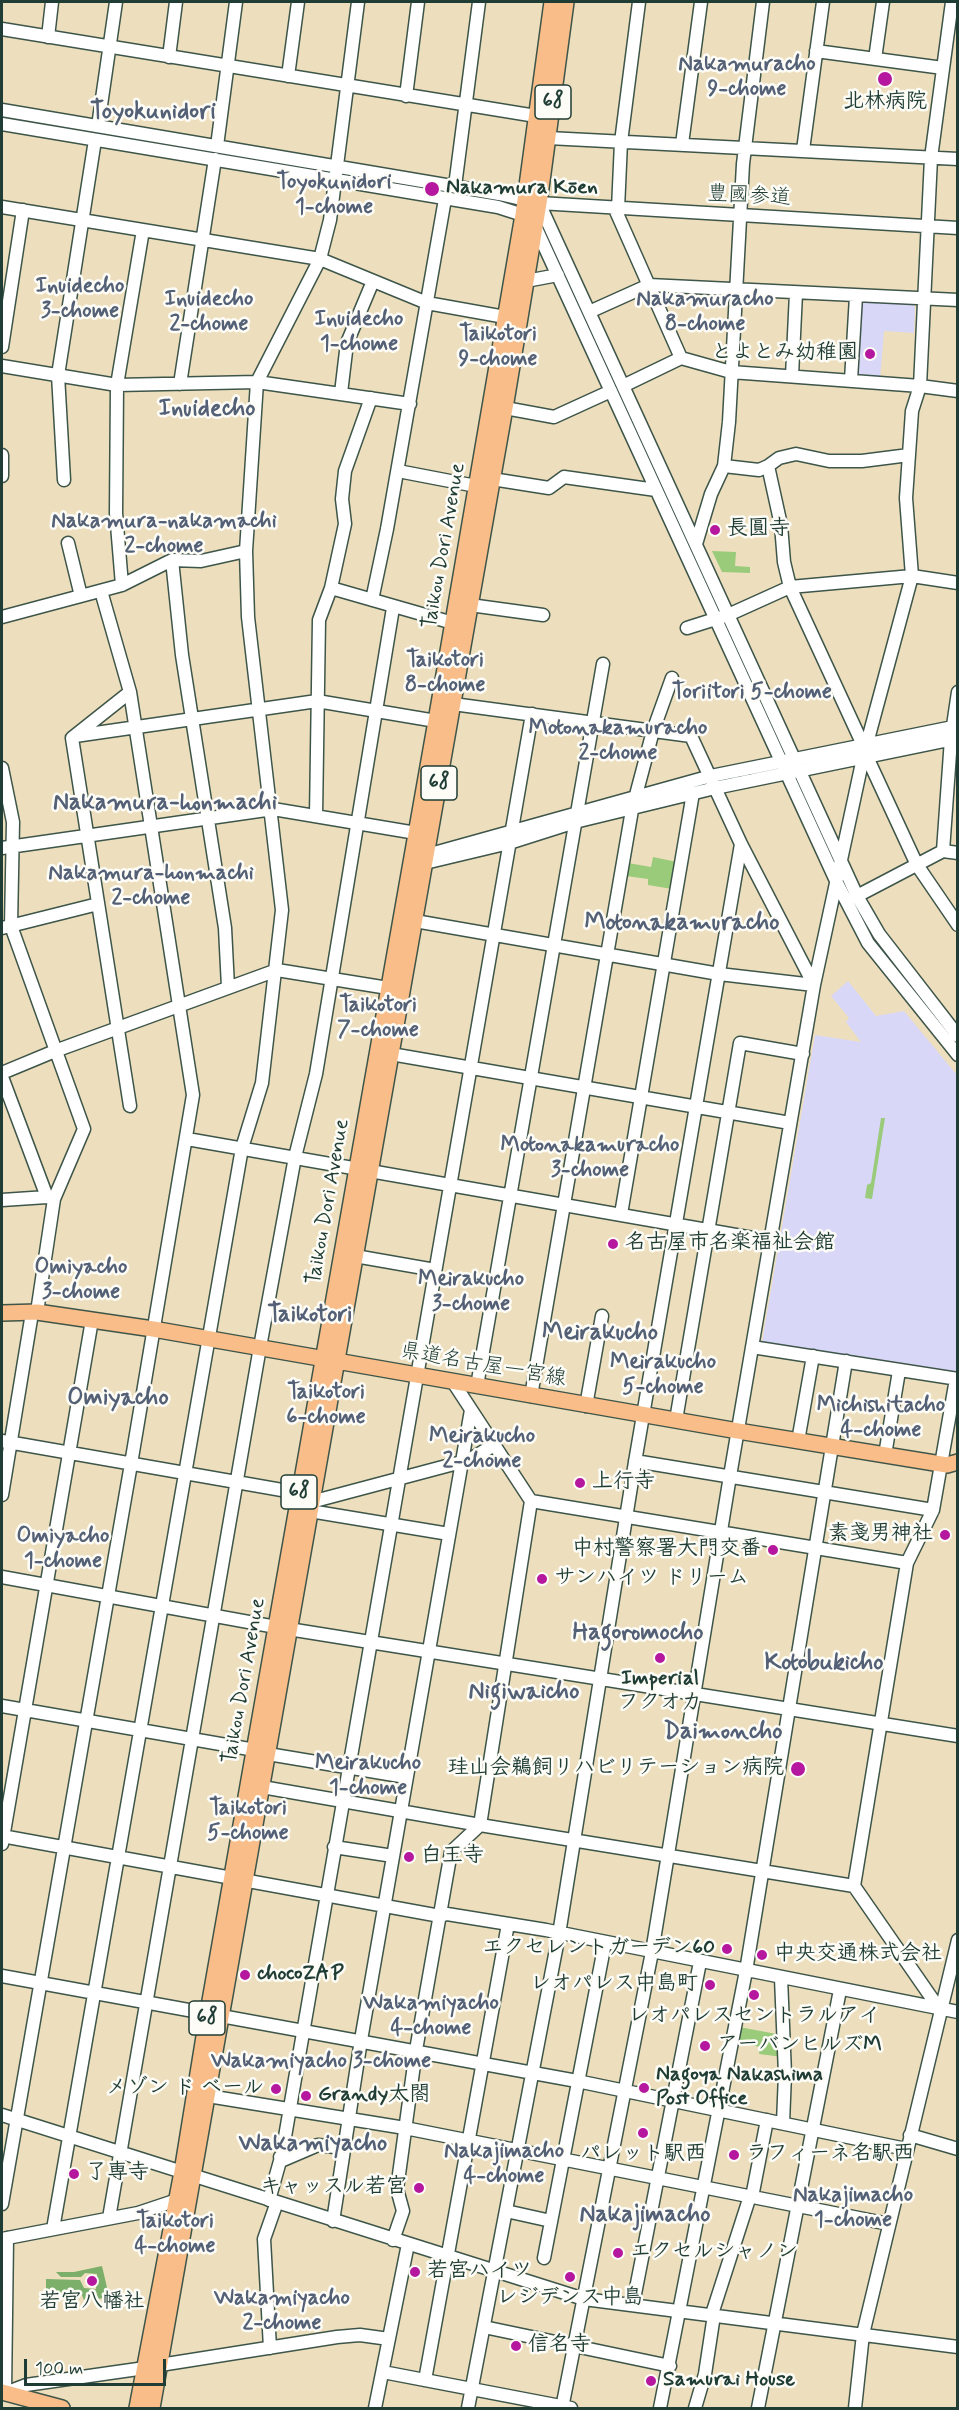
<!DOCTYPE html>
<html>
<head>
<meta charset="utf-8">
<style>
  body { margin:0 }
  #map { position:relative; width:959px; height:2410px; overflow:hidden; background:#eddfbd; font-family:Mynerve,sans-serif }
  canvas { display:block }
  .frame { position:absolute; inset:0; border:3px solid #1f3d34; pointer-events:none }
  .scale { position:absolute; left:24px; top:2359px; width:142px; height:27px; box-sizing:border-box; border:3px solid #1f3d34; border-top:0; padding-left:8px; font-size:18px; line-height:21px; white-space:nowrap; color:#1f3d34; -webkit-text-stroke:4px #fdfcf7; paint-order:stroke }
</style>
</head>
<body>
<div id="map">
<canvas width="959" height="2410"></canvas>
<div class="frame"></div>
<div class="scale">100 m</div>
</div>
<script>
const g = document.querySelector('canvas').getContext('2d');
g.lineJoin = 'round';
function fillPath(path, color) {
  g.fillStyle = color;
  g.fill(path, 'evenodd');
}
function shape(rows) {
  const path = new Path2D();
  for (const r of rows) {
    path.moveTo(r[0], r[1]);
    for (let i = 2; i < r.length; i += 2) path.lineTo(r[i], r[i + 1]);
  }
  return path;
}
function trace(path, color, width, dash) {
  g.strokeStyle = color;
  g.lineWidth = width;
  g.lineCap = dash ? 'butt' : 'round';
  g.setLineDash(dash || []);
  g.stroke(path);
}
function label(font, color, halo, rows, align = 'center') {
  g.font = font + ' Mynerve,"Klee One",sans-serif';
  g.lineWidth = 5;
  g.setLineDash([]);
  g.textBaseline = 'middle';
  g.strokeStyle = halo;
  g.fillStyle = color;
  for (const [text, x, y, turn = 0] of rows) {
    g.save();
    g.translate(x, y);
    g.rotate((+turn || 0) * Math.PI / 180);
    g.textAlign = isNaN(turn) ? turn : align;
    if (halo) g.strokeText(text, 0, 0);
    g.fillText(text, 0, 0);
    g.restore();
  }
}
fillPath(shape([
  [863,301,913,304,915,307,914,333,884,331,880,379,856,375,859,303],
  [848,981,876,1016,904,1011,957,1075,957,1374,762,1342,815,1035,861,1042,846,1022,849,1018,831,996]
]), '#d9d7f7');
fillPath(shape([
  [712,551,736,552,735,566,750,567,750,573,722,572],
  [653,857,677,862,672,889,648,885,648,879,626,876,628,863,651,867],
  [881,1118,885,1118,872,1199,865,1198,867,1185,871,1183],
  [739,2027,782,2035,783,2057,759,2054,760,2047,737,2042]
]), '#9acb7a');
fillPath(shape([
  [102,2266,109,2296,107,2298,84,2300,81,2293,46,2294,46,2279,80,2280,84,2288,96,2289,97,2274,85,2273,81,2277,61,2277,56,2272,74,2272]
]), '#7baf6a');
const minor = shape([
  [2,29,536,116],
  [48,37,52,2],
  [816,51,943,68],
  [169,57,176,2],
  [875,59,883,2],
  [288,76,298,2],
  [406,96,418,2],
  [2,110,499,194,539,203,958,228],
  [2,124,498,207,523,215,535,226,838,885,868,943,958,1055],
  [98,126,116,2],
  [548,138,958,159],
  [682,144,701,2],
  [217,146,236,2],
  [803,150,823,2],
  [455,186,479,2],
  [539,203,857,896,879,934,958,1036],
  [2,207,320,259,427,303,505,317],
  [615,209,681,358],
  [618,209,621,142,639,2],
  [526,281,558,275],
  [589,312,649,285,958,300],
  [2,347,23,210],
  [2,366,117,385,257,382,410,404],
  [792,376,796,293],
  [851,380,856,296],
  [180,384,215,159],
  [623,386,681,358,731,372,920,386,958,391],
  [341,393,347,343,373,281],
  [505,408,554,417,611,391],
  [2,455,2,476],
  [724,466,759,470,768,466,781,525,784,562,790,587,863,745],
  [768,466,779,458,796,454,829,461,862,461,909,455],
  [398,471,476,486,492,479,549,488,564,477,656,490],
  [64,480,58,375,95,140],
  [68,543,81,596],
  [696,544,711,494,724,466,729,422,743,164,763,2],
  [172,560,182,655,225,928,228,987],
  [122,585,116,513,117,385,143,230],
  [331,588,453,623],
  [372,600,387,529,445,199],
  [470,605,543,615],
  [2,617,122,585,172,560,201,561,246,551],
  [687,628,728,615,790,587,912,576,958,583],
  [958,692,951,739,943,851,958,853],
  [75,736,317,701,436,721],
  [867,757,917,865,958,925],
  [2,768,13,822,11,926,84,1129,54,1199,37,1312],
  [316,816,319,620,331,588,345,524,342,499,345,471,371,398],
  [2,848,273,809,422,834],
  [434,853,711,776,958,726],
  [425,863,509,843,575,822,715,788,958,738],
  [857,896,943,851],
  [415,921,719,974,814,985,741,844,691,736,453,704],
  [2,928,98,904],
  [391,1054,790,1123],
  [2,1073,55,1051,277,970,388,988],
  [2,1077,47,1197,54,1199],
  [130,1106,72,738,130,692],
  [187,1139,770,1241],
  [2,1200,47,1197],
  [621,1214,693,793],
  [355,1256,435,1270],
  [752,1347,958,1379],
  [453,1382,531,1501,480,1825,854,1886,940,2010],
  [477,1386,603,664],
  [531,1396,632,810,653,731,672,678],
  [586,1406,602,1316],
  [676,1420,740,1043,803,1054],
  [2,1441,299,1493],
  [798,1441,813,1356],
  [885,1455,899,1371],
  [635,1461,933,1510],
  [2,1495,32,1313],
  [531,1501,907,1563],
  [311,1502,469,1460,494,1445],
  [310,1511,449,1534],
  [2,1577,276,1627,958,1736],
  [2,1706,255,1750],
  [268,1754,406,1777],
  [262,1787,480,1825],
  [2,1836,440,1916,447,1914,546,1930,958,2012],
  [2,1844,92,1320],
  [334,1847,393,1856],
  [854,1886,907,1563,933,1510,956,1379],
  [2,1976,577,2081,906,2149],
  [781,1978,785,2074,783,2123],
  [208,2096,405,2128,889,2224],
  [2,2115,584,2299,958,2347],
  [910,2135,958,2149],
  [280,2157,283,2160,318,2145,343,2148],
  [752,2197,767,2120],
  [269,2200,282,2154,532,714],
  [2,2204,131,1464,193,1095,130,692,101,591],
  [506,2211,551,2221],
  [109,2218,260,1347,295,1157,316,1074,393,608],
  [333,2221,361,2040,471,1410],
  [53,2229,242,1148,262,1083,282,910,248,617,246,551,257,382,320,259,330,220,358,2],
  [7,2238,5,2393,26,2385,145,2368],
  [2,2239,138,2213,177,2200],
  [393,2240,403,2211,397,2189,416,2050,451,1852,480,1825],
  [544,2258,605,1943],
  [633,2304,700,1962],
  [712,2314,750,2196],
  [484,2327,670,2366],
  [270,2348,264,2239,277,2202],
  [160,2365,337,2337,360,2335,389,2339],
  [383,2372,571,2408],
  [425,2380,508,1924],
  [375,2408,408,2244],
  [468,2408,559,1934,635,1462,741,844],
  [562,2408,652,1952,730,1476,814,985,863,758,912,576,906,498,912,411,920,386,931,158,952,2],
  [660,2408,746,1971,846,1361],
  [695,2408,705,2374,714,2315],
  [758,2408,840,1990],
  [855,2408,863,2334,958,1940]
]);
const major = shape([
  [2,1313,37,1312,153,1329,738,1431,947,1465,958,1462],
  [2,2392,62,2408],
  [137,2408,182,2172,208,2012,436,721,523,215,552,2],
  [152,2408,505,408,539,203,566,2]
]);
trace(minor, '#3e5549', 15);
trace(major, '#3e5549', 18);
trace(minor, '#fff', 12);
trace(major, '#f8bd89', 15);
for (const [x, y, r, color] of [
  [885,79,8,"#b5179e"],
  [432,189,8,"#b5179e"],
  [870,354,6,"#b5179e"],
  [715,530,6,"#b5179e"],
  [613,1244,6,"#b5179e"],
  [580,1483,6,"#b5179e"],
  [945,1535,6,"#b5179e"],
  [773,1550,6,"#b5179e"],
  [542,1579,6,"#b5179e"],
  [660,1658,6,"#b5179e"],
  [798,1769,8,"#b5179e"],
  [409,1857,6,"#b5179e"],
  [727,1949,6,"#b5179e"],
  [762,1955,6,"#b5179e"],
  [245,1975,6,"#b5179e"],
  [710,1985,6,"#b5179e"],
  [754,1995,6,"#b5179e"],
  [705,2046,6,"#b5179e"],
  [644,2088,6,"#b5179e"],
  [276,2089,6,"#b5179e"],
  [306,2096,6,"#b5179e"],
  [643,2133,6,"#b5179e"],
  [734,2155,6,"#b5179e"],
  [74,2174,6,"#b5179e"],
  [419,2188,6,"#b5179e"],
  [618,2253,6,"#b5179e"],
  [415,2272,6,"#b5179e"],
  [570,2277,6,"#b5179e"],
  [92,2281,6,"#b5179e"],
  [516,2346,6,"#b5179e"],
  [651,2381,6,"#b5179e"]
]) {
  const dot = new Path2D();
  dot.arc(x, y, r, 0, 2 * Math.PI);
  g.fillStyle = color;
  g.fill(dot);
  trace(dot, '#fdfcf7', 2);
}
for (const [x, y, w] of [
  [553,102,36],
  [439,783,36],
  [299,1492,36],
  [207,2018,36]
]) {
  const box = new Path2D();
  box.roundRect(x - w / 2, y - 17, w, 34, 4.5);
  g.fillStyle = '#fdfcf7';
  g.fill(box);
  trace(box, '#1f3d34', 1.5);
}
label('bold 20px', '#1f3d34', null, [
  ["68",553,102],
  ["68",439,783],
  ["68",299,1492],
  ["68",207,2018]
]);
label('bold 21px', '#1f3d34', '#fdfcf7', [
  ["北林病院",885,103,"center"],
  ["Nakamura Kōen",446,189],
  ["とよとみ幼稚園",858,354,"right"],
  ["長圓寺",727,530],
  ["名古屋市名楽福祉会館",625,1244],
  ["上行寺",592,1483],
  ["素戔男神社",933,1535,"right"],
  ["中村警察署大門交番",761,1550,"right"],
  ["サンハイツ ドリーム",554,1579],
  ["Imperial",660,1680,"center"],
  ["フクオカ",660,1704,"center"],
  ["珪山会鵜飼リハビリテーション病院",784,1769,"right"],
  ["白王寺",421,1857],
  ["エクセレントガーデン60",715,1949,"right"],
  ["中央交通株式会社",774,1955],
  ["chocoZAP",257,1975],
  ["レオパレス中島町",698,1985,"right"],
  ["レオパレスセントラルアイ",754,2017,"center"],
  ["アーバンヒルズM",717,2046],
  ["Nagoya Nakashima",656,2076],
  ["Post Office",656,2100],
  ["メゾン ド ベール",264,2089,"right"],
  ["Grandy太閤",318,2096],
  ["パレット駅西",643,2155,"center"],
  ["ラフィーネ名駅西",746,2155],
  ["了専寺",86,2174],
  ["キャッスル若宮",407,2188,"right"],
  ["エクセルシャノン",630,2253],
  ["若宮ハイツ",427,2272],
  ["レジデンス中島",570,2299,"center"],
  ["若宮八幡社",92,2303,"center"],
  ["信名寺",528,2346],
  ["Samurai House",663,2381]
], 'left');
label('21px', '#1f3d34', '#fdfcf7', [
  ["豊國参道",749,197,3],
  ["Taikou Dori Avenue",445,546,-80],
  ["Taikou Dori Avenue",329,1202,-80],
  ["県道名古屋一宮線",483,1366,10],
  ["Taikou Dori Avenue",245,1681,-80]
]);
label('bold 22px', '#536075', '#fdfcf7', [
  ["Nakamuracho",747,65],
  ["9-chome",747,90],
  ["Toyokunidori",334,183],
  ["1-chome",334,208],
  ["Inuidecho",80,287],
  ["3-chome",80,312],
  ["Inuidecho",209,300],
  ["2-chome",209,325],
  ["Nakamuracho",705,300],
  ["8-chome",705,325],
  ["Inuidecho",359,320],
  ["1-chome",359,345],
  ["Taikotori",498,335],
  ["9-chome",498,360],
  ["Nakamura-nakamachi",164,522],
  ["2-chome",164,547],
  ["Taikotori",445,661],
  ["8-chome",445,686],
  ["Toriitori 5-chome",752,693],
  ["Motonakamuracho",618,729],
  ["2-chome",618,754],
  ["Nakamura-honmachi",151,874],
  ["2-chome",151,899],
  ["Taikotori",378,1006],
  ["7-chome",378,1031],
  ["Motonakamuracho",590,1146],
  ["3-chome",590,1171],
  ["Omiyacho",81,1268],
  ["3-chome",81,1293],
  ["Meirakucho",471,1280],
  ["3-chome",471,1305],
  ["Meirakucho",663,1363],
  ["5-chome",663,1388],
  ["Taikotori",326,1393],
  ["6-chome",326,1418],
  ["Michishitacho",881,1406],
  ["4-chome",881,1431],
  ["Meirakucho",482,1437],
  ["2-chome",482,1462],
  ["Omiyacho",63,1537],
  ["1-chome",63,1562],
  ["Meirakucho",368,1764],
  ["1-chome",368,1789],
  ["Taikotori",248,1809],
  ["5-chome",248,1834],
  ["Wakamiyacho",431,2004],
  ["4-chome",431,2029],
  ["Wakamiyacho 3-chome",321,2062],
  ["Nakajimacho",504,2152],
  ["4-chome",504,2177],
  ["Nakajimacho",853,2196],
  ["1-chome",853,2221],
  ["Taikotori",175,2222],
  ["4-chome",175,2247],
  ["Wakamiyacho",282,2299],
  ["2-chome",282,2324]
]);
label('bold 24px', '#536075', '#fdfcf7', [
  ["Toyokunidori",153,113],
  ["Inuidecho",207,410],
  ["Nakamura-honmachi",165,804],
  ["Motonakamuracho",682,924],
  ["Taikotori",310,1316],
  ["Meirakucho",600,1334],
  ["Omiyacho",118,1399],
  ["Hagoromocho",638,1634],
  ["Kotobukicho",824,1664],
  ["Nigiwaicho",524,1693],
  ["Daimoncho",723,1733],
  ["Wakamiyacho",313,2145],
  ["Nakajimacho",645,2216]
]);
</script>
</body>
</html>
